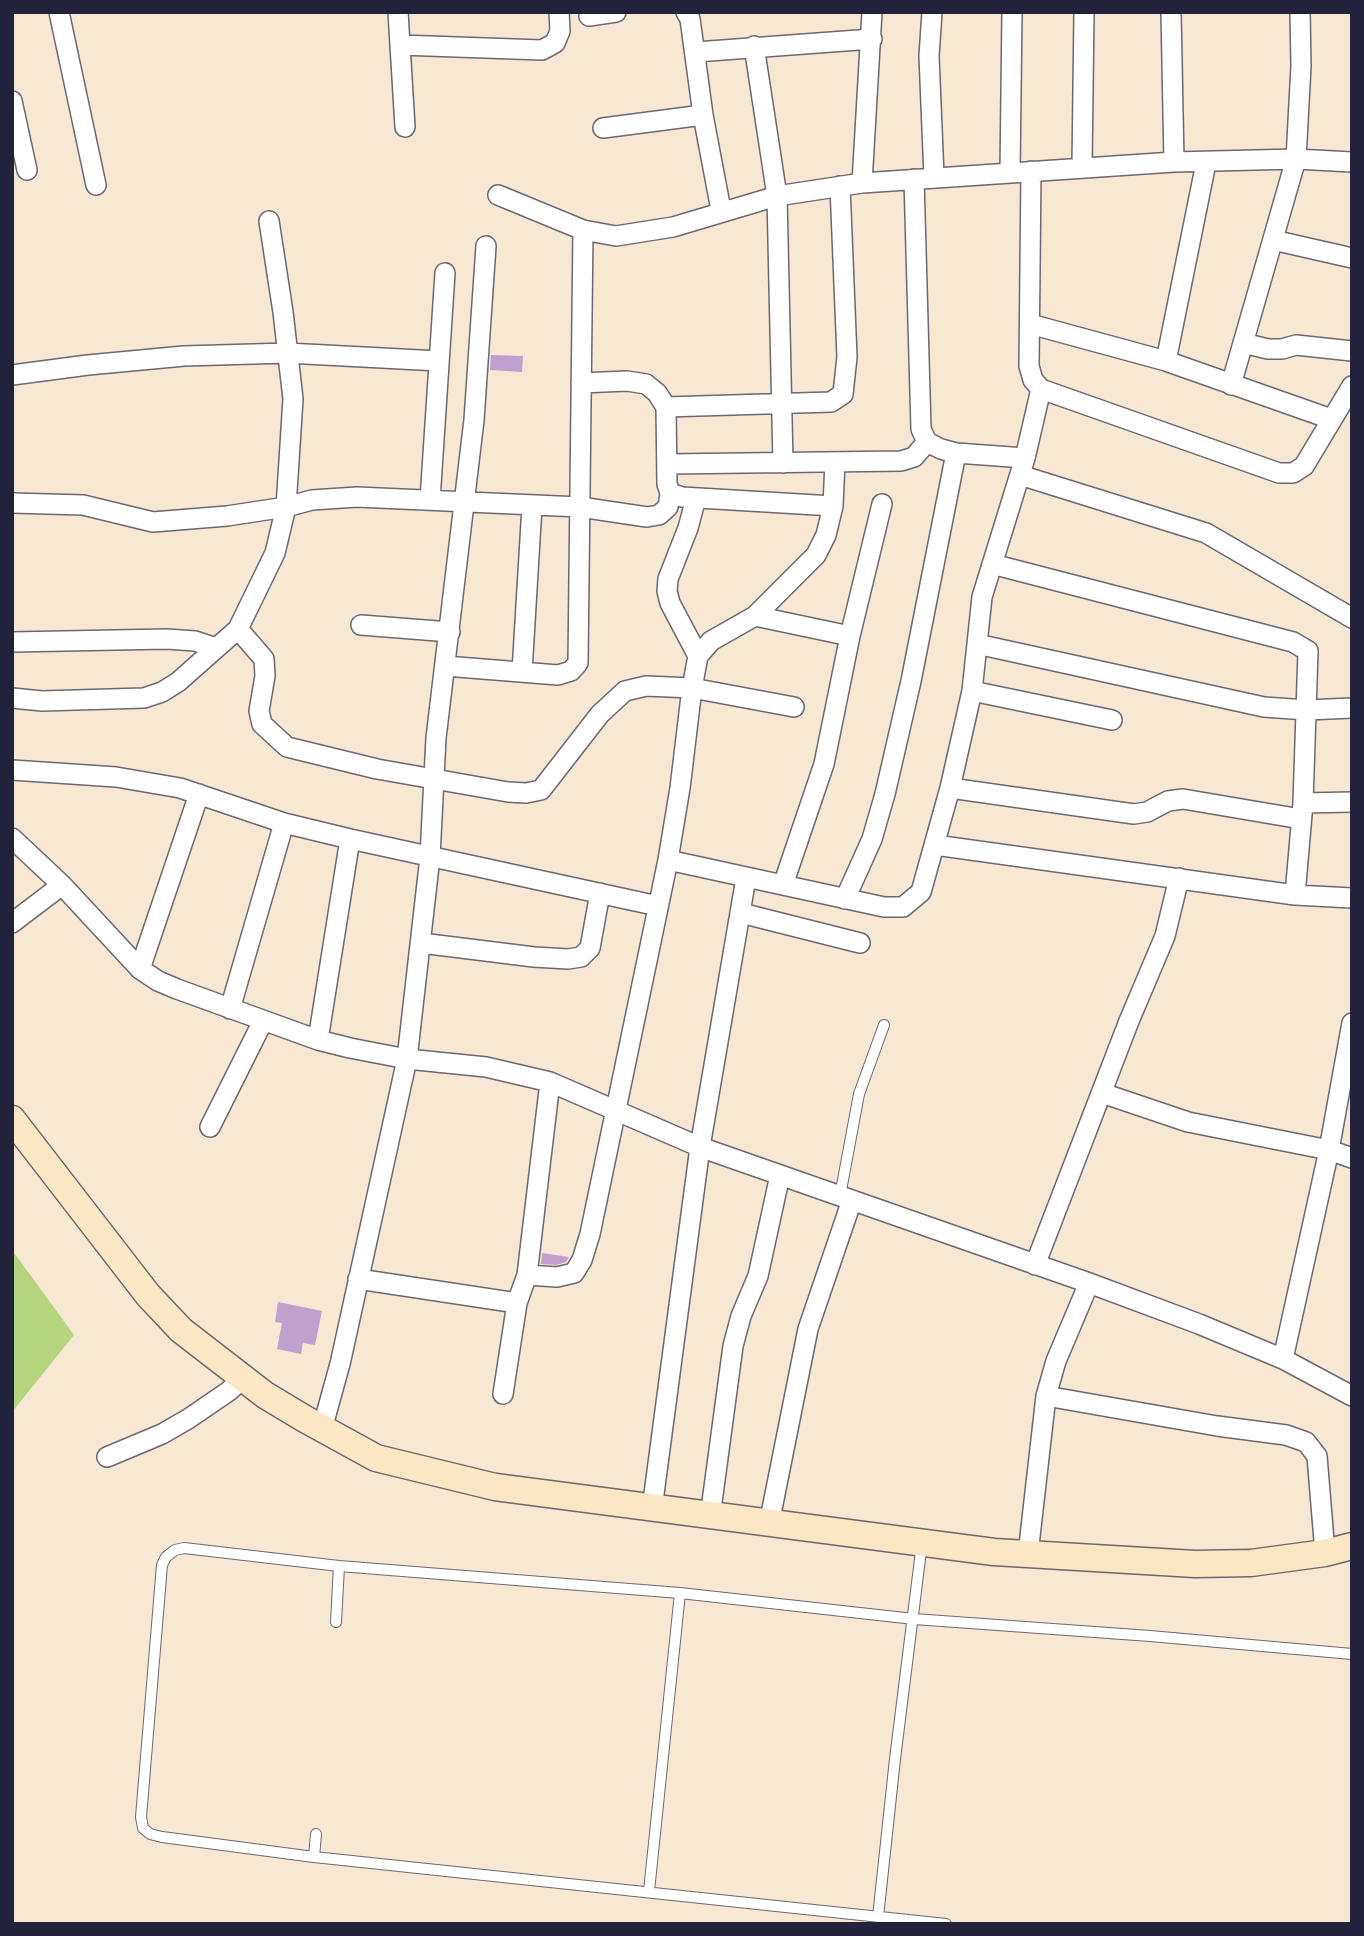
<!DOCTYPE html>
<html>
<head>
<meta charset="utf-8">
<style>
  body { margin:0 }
  #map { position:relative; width:1364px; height:1936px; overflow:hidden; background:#f6e8d3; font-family:"Patrick Hand",sans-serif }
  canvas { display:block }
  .frame { position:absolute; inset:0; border:14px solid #22223b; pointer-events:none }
</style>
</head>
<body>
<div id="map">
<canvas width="1364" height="1936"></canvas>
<div class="frame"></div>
</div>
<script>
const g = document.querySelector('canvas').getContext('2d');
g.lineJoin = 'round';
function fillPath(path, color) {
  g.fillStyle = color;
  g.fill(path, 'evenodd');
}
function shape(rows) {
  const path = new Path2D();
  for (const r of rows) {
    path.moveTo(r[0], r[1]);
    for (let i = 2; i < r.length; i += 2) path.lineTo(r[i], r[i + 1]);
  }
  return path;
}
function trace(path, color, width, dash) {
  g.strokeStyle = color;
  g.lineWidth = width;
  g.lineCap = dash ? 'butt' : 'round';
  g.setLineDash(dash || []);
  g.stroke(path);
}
fillPath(shape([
  [12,1250,74,1335,12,1412]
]), '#b4d57d');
fillPath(shape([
  [491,355,523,356,522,372,490,370],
  [542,1253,569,1257,566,1262,556,1265,541,1264],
  [278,1302,322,1311,315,1345,303,1343,301,1354,277,1349,282,1323,275,1322]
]), '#c0a0ce');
const service = shape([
  [840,1196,859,1094,884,1025],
  [336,1622,339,1566],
  [314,1857,316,1834],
  [649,1891,680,1593],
  [878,1917,895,1759,922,1543],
  [946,1924,314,1857,162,1837,150,1834,143,1828,141,1817,162,1565,166,1557,175,1550,184,1548,339,1566,680,1593,914,1619,1150,1636,1352,1654]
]);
const minor = shape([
  [59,12,96,185],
  [398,12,405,127],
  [686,12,690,19,703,115,721,210],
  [932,12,929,56,934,177],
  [1171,12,1174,162],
  [589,16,616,12],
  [400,45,542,50,555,43,560,31,559,12],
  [754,46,777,196,783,463],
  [696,52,872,39],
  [12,101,27,170],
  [603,128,703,115],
  [1082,167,1084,12],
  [1031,171,1029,366,1033,380,1041,389,1279,473,1293,473,1304,466,1352,386],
  [1010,172,1012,12],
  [914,179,921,429,927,442,941,449,956,453,1025,458],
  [862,183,872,12],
  [498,195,583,230,616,236,673,227,777,196,862,183,1174,162,1296,159,1352,162],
  [1273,240,1352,258],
  [1030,324,1166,361,1331,419],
  [1243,343,1268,349,1282,349,1296,345,1352,351],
  [1166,361,1206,163],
  [12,375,88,365,184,356,287,353,439,361],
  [581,383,627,381,646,384,657,393,666,407,667,484,670,493,682,497,833,506],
  [1231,385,1296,159,1301,66,1300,12],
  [666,407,831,402,843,394,847,357,840,186],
  [668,464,901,461,914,457,927,442],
  [1020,475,1206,533,1352,618],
  [696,498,688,528,668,579,667,591,670,603,698,656],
  [430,500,445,273],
  [12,503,83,505,153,522,227,516,286,507,312,500,357,497,580,507,647,517,659,515,668,507,670,493],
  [992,564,1293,642,1308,651,1303,803,1295,895],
  [755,616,850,636],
  [361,625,450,632],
  [238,629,264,659,265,676,259,711,262,724,287,747,377,769,508,792,526,793,541,790,600,714,625,691,646,686,692,688,794,707],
  [12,642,167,639,195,641,216,648],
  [977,644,1264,707,1307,710,1352,708],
  [445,666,558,675,571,671,578,663,583,230],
  [522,672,532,506],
  [972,691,1112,720],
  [12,698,42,701,144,698,162,692,178,682,238,629,275,553,286,507,293,399,283,312,269,221],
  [12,770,116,777,180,788,284,823,350,839,658,906],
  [950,788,1134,814,1147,812,1168,801,1183,799,1301,819],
  [1303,803,1352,802],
  [12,838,62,885,140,969,158,981,177,989,318,1040,350,1048,407,1059,486,1067,550,1082,700,1147,1089,1283,1199,1324,1283,1359,1352,1396],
  [935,845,1295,895,1352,898],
  [668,860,884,907,903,907,921,892,950,788,972,691,982,597,1025,458,1041,389],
  [783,885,824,764,850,636,882,504],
  [845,899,872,839,885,794,911,681,956,453],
  [741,913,860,943],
  [12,923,62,885],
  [421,943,534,957,568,959,581,957,590,948,600,893],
  [140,969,199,794],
  [230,1009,284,823],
  [318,1040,350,839],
  [1102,1093,1188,1122,1329,1150,1352,1158],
  [210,1127,263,1021],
  [1035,1265,1129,1021,1165,936,1179,878],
  [527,1275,557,1277,574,1273,582,1260,590,1234,668,860,680,788,692,688,698,656,711,641,755,616,816,555,826,535,833,506,835,462],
  [358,1279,517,1303],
  [1283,1359,1329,1150,1352,1023],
  [503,1394,517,1303,527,1275,550,1082],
  [1046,1396,1217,1426,1286,1435,1306,1442,1317,1456,1325,1553],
  [322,1429,340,1364,407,1059,430,857,436,738,474,420,486,246],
  [107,1457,162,1434,188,1419,229,1391,243,1378],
  [652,1509,700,1147,746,878],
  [710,1517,733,1346,741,1316,758,1276,780,1175],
  [769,1524,808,1329,852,1200],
  [1028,1554,1046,1396,1056,1361,1089,1283]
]);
const secondary = shape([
  [12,1119,148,1295,181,1330,265,1395,305,1419,376,1458,495,1487,994,1552,1195,1564,1251,1563,1325,1553,1352,1546]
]);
trace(service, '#6c6770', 12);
trace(minor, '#6c6770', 22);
trace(secondary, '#6c6770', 29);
trace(service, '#fff', 10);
trace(minor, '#fff', 19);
trace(secondary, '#fae7c3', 26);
</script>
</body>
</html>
